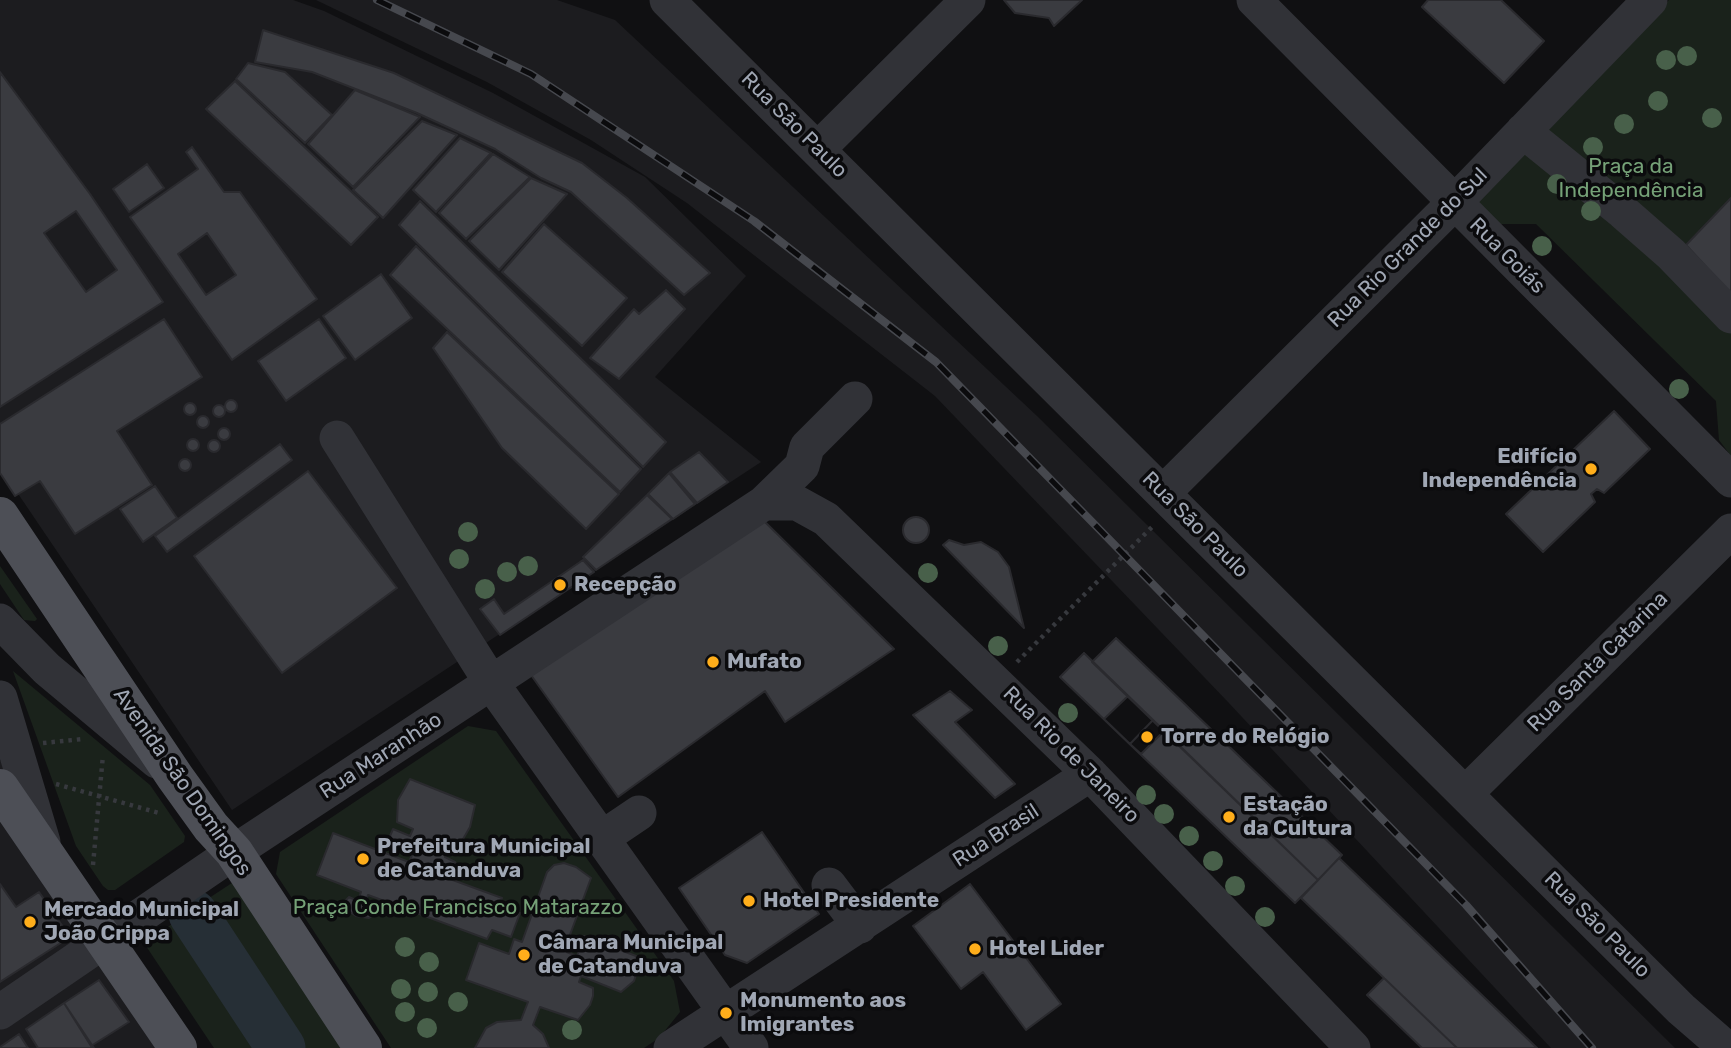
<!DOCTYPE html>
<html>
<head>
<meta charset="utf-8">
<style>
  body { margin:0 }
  canvas { display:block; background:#101012 }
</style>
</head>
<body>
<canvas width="1731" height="1048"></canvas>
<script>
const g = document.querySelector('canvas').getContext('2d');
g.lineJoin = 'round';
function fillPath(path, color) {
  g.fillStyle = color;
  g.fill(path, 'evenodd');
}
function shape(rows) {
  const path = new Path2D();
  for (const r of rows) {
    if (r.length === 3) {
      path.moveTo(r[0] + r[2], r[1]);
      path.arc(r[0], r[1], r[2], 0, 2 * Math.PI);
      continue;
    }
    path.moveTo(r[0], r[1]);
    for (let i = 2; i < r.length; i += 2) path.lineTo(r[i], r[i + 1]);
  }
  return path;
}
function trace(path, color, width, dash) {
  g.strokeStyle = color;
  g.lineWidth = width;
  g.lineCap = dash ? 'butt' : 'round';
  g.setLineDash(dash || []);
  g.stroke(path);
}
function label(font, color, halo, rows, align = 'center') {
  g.font = font + ' Rubik,sans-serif';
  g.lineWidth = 7;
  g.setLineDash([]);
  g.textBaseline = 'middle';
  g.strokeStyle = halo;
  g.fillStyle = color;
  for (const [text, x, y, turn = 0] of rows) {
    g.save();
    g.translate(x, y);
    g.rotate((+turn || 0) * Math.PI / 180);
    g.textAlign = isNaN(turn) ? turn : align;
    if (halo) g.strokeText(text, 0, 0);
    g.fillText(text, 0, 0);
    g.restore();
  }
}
fillPath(shape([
  [0,0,293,0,324,11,493,93,645,177,746,276,655,377,761,462,232,810,0,467],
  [316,0,557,0,615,20,1037,416,1675,1048,1551,1048,1228,702,935,396,687,203,591,140,487,82],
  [0,760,191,1048,0,1048]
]), '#1c1c1f');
fillPath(shape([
  [1669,0,1731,0,1731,456,1719,440,1716,401,1536,224,1498,224,1477,201,1480,190],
  [0,566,37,619,35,621,24,620,0,584],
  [13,671,150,785,185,836,184,842,115,890,108,890,103,886,76,846],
  [468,726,496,731,674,981,680,1012,659,1038,644,1048,391,1048,276,874,280,852],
  [235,881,343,1048,293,1048,200,904],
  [181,918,267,1048,214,1048,144,943]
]), '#1a221b');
trace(shape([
  [193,914,281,1048]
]), '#262f36', 49);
const building = shape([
  [1004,0,1082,0,1054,26,1049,18,1015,13,1004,0],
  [1428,0,1501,0,1544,41,1504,83,1422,7,1428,0],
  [263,30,394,73,582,163,627,198,710,273,684,295,571,192,541,178,495,149,417,113,312,72,255,62,263,30],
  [248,63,285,72,332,115,305,143,236,79,248,63],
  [0,72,90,194,163,302,0,407,0,72],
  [235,81,378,217,351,245,206,109,235,81],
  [355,90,420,117,353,187,308,144,355,90],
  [422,121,457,135,383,218,353,190,422,121],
  [460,138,491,153,436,212,413,190,460,138],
  [192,147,224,192,240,192,317,299,232,360,130,217,198,169,186,152,192,147],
  [493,154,530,177,466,239,439,213,493,154],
  [147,164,164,188,129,212,113,189,147,164],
  [531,178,567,194,499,270,469,241,531,178],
  [1731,198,1731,294,1686,245,1731,198],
  [420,201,666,442,643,467,399,225,420,201],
  [76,211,117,270,86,292,44,233,76,211],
  [544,224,627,298,582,346,502,272,544,224],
  [207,233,236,275,206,295,178,254,207,233],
  [416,246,641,469,620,492,390,275,416,246],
  [381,274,412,318,355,360,323,316,381,274],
  [666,290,685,309,619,379,590,358,634,309,639,314,666,290],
  [164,319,202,377,117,431,152,485,75,534,40,481,15,496,0,473,0,424,164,319],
  [319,319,346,358,286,401,258,361,319,319],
  [447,332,619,494,586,529,502,448,433,348,447,332],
  [231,406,6],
  [190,409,6],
  [219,411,6],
  [1614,411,1650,449,1604,493,1597,489,1591,494,1595,502,1543,552,1506,514,1614,411],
  [203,422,6],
  [224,434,6],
  [193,445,6],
  [214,446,6],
  [280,444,292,460,167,552,155,536,280,444],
  [699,452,728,482,697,503,670,472,699,452],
  [185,465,6],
  [308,471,397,588,282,673,194,556,308,471],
  [669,473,695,504,673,519,648,494,669,473],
  [155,486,177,518,143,542,120,509,155,486],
  [647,495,672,519,596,570,583,557,647,495],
  [916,530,13],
  [764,521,894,649,785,722,765,691,618,797,531,675,764,521],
  [949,540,964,545,981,542,998,552,1009,567,1024,628,943,545,949,540],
  [583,560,594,572,500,635,480,609,494,599,504,614,583,560],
  [1116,638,1342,855,1318,880,1092,662,1116,638],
  [1084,653,1318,880,1295,903,1060,677,1084,653],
  [950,691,972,710,955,722,1015,784,995,798,913,715,950,691],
  [1128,696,1153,720,1130,744,1104,719,1128,696],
  [1153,720,1164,731,1141,754,1130,744,1153,720],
  [410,779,475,805,470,827,459,846,451,843,445,857,455,862,458,867,450,879,502,898,499,906,520,913,511,937,492,930,487,939,368,895,365,903,375,907,376,914,369,918,356,916,344,908,344,902,349,897,358,901,361,892,317,875,333,833,409,862,413,853,387,843,393,829,410,836,413,829,397,822,398,800,410,779],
  [762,832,819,914,747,963,725,955,679,888,762,832],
  [1339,858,1537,1048,1457,1048,1384,978,1301,898,1339,858],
  [564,863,576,867,591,878,564,951,577,956,584,936,636,956,639,966,634,981,621,992,581,976,579,982,593,988,593,996,590,1005,578,1020,540,1007,533,1025,543,1034,549,1048,475,1048,486,1028,497,1022,521,1020,528,1002,466,980,479,943,509,954,514,939,522,942,547,872,554,865,564,863],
  [0,884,16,907,39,892,70,937,0,982,0,884],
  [970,884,1061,1004,1026,1030,983,972,961,989,913,926,970,884],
  [1384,978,1457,1048,1422,1048,1367,995,1384,978],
  [99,980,129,1022,91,1046,64,1003,99,980],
  [64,1003,94,1048,38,1048,26,1029,64,1003],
  [19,1034,28,1048,0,1048,0,1047,19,1034]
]);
fillPath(building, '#3a3b40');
trace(building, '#2a2a2e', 2);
trace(shape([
  [1017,662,1154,525],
  [43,743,83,739],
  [56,784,159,813],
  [93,865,103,755]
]), '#37393e', 4.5, [3.5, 5]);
trace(shape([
  [667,0,1681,1009,1726,1048],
  [1254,0,1731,480],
  [1523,131,1623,212,1671,254,1731,316],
  [818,149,968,0],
  [337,438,492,684,751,1048],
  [1163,493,1454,203,1650,0],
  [764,503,797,503,826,519,1090,774,1353,1048],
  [0,621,47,669,157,761],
  [0,698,43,842],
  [1465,794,1731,531],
  [602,838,639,813],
  [829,885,860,926],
  [0,1012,234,852,764,503,802,466,807,447,855,399],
  [671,1048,1090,774]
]), '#313237', 35);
trace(shape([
  [0,516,175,777,211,827,234,852,363,1048],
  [0,788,178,1048]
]), '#4d4f56', 38);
const rail = shape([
  [377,0,531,74,754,221,936,362,1466,905,1592,1048]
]);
trace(rail, '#46484e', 8);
trace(rail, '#0b0b0d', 5, [16]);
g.fillStyle = '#48604a';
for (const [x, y] of [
  [1687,56],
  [1666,60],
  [1658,101],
  [1712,118],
  [1624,124],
  [1593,147],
  [1557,184],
  [1591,211],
  [1542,246],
  [1679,389],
  [468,532],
  [459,559],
  [528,566],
  [507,572],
  [928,573],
  [485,589],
  [998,646],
  [1068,713],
  [1146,795],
  [1164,814],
  [1189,836],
  [1213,861],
  [1235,886],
  [1265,917],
  [405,947],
  [429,962],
  [401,989],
  [428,992],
  [458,1002],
  [405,1012],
  [427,1028],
  [572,1030]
]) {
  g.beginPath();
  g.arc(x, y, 10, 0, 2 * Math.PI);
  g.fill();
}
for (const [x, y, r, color] of [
  [1591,469,7,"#ffae1b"],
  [560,585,7,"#ffae1b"],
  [713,662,7,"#ffae1b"],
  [1147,737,7,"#ffae1b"],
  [1229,817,7,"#ffae1b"],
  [363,859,7,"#ffae1b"],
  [749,901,7,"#ffae1b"],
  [30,922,7,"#ffae1b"],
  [975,949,7,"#ffae1b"],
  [524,955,7,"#ffae1b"],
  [726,1013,7,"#ffae1b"]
]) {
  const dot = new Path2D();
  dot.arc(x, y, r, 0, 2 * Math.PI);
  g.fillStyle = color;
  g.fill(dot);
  trace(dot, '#0b0b0d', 2.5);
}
label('21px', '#a0a7b4', '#0b0b0d', [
  ["Rua São Paulo",794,125,45],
  ["Rua Rio Grande do Sul",1408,248,-45],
  ["Rua Goiás",1507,256,45],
  ["Rua São Paulo",1195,525,45],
  ["Rua Santa Catarina",1598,662,-45],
  ["Rua Rio de Janeiro",1071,755,45],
  ["Rua Maranhão",381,756,-33],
  ["Avenida São Domingos",182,782,55],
  ["Rua Brasil",996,836,-33],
  ["Rua São Paulo",1597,925,45]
]);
label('21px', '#75a177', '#0b0b0d', [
  ["Praça da",1631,167],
  ["Independência",1631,191],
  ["Praça Conde Francisco Matarazzo",458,908]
]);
label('bold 21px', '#a0a7b4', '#0b0b0d', [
  ["Edifício",1577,457,"right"],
  ["Independência",1577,481,"right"],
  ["Recepção",574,585],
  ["Mufato",727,662],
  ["Torre do Relógio",1161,737],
  ["Estação",1243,805],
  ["da Cultura",1243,829],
  ["Prefeitura Municipal",377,847],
  ["de Catanduva",377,871],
  ["Hotel Presidente",763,901],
  ["Mercado Municipal",44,910],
  ["João Crippa",44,934],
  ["Câmara Municipal",538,943],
  ["de Catanduva",538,967],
  ["Hotel Lider",989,949],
  ["Monumento aos",740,1001],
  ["Imigrantes",740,1025]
], 'left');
</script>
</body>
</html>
